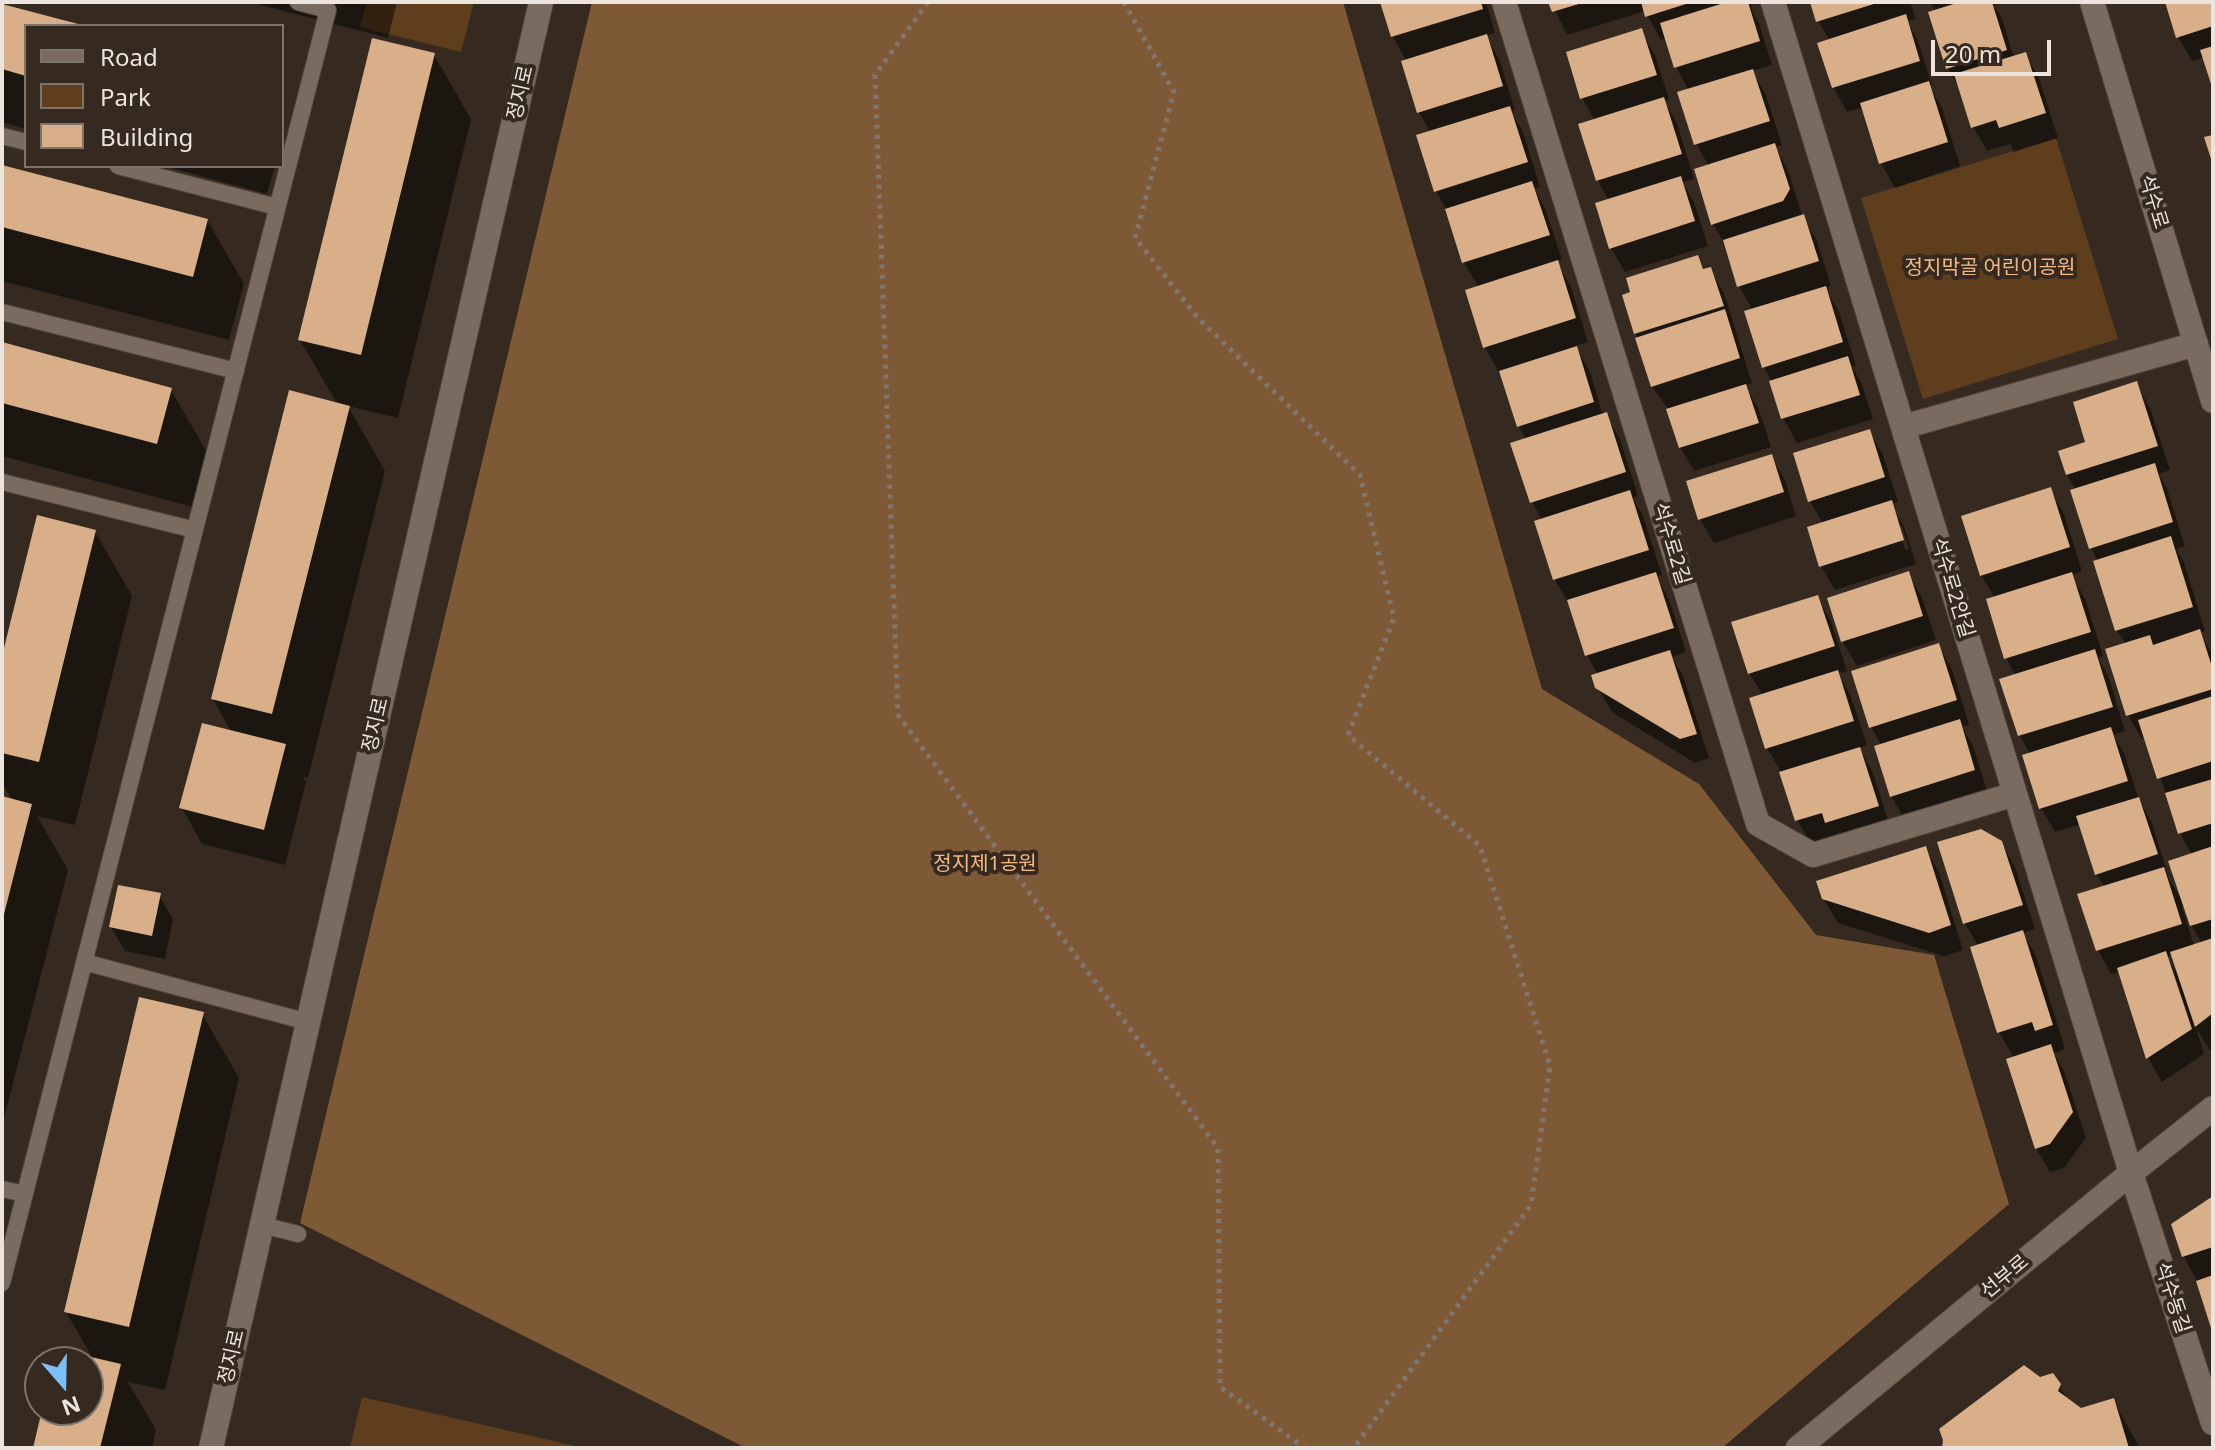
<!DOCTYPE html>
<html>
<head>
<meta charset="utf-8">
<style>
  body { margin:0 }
  #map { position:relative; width:2215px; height:1450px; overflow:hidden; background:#362a20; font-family:"Noto Sans",sans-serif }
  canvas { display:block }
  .frame { position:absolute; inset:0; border:4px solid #ece4dd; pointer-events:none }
  .legend { position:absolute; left:24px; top:24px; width:260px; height:144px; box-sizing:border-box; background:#362a20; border:2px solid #7f746c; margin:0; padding:10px 14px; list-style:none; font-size:24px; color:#ece4dd }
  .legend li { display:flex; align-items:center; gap:16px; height:40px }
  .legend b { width:40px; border:2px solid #7f746c }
  .north { position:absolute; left:24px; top:1346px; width:80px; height:80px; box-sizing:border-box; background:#362a20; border:2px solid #7f746c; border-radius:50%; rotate:160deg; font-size:22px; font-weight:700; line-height:32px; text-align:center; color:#ece4dd }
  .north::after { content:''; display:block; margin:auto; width:28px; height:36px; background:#7abff8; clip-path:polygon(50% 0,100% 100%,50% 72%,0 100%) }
  .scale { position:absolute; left:1931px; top:40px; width:120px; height:36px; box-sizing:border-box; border:4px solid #ece4dd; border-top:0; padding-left:10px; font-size:24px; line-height:28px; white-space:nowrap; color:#ece4dd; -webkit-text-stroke:6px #362a20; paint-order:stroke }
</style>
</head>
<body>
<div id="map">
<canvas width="2215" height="1450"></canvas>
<div class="frame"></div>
<ul class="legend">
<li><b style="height:10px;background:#796b5f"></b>Road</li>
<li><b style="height:22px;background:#5e3e1d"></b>Park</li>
<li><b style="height:22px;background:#d8af88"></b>Building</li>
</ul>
<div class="north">N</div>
<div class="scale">20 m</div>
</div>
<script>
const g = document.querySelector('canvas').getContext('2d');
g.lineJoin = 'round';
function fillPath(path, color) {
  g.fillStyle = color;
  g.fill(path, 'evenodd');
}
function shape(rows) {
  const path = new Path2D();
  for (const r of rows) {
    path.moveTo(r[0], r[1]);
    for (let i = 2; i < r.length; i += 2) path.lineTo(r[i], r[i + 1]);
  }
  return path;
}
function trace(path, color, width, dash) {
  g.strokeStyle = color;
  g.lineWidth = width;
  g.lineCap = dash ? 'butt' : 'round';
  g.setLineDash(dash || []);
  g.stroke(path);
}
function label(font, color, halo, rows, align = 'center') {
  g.font = font + ' "Noto Sans","Noto Sans KR",sans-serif';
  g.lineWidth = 8;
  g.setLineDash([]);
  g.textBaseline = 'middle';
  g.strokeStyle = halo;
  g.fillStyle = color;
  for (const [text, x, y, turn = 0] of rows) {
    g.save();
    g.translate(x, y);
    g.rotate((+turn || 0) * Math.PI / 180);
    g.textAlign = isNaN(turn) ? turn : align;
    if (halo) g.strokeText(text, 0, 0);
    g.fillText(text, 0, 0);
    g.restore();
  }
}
fillPath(shape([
  [367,2,474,2,461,52,360,27],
  [2056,138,2118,339,1923,399,1861,198],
  [362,1397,584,1448,350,1448]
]), '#5e3e1d');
fillPath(shape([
  [592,2,1343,2,1542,689,1699,784,1816,935,1934,955,2009,1204,1722,1448,746,1448,300,1223]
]), '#7e5935');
fillPath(shape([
  [249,2,397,2,388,38],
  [1382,2,1486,2,1495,33,1486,36,1500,61,1515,110,1511,112,1523,132,1540,187,1534,188,1545,208,1562,260,1556,261,1571,287,1588,342,1575,346,1590,372,1603,416,1606,415,1620,439,1638,496,1633,498,1643,516,1662,575,1656,576,1669,599,1686,652,1672,657,1683,676,1709,758,1695,763,1612,712,1597,687,1598,675,1587,655,1569,604,1555,580,1536,522,1542,520,1532,502,1526,440,1518,426,1501,370,1498,371,1485,347,1479,288,1464,262,1448,212,1436,191,1430,132,1419,112,1407,62,1393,37],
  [1551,2,1751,2,1752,11,1759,23,1772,65,1752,71,1766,95,1782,145,1775,147,1788,170,1802,215,1817,241,1831,286,1825,288,1839,312,1856,366,1852,367,1861,382,1873,419,1797,443,1783,418,1772,382,1764,367,1753,311,1739,286,1727,248,1713,224,1709,166,1696,144,1689,91,1676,67,1667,38,1661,40,1645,11,1567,35],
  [1812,2,1904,2,1905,4,1910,2,1916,19,1907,21,1918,41,1932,85,1929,86,1942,108,1960,166,1895,188,1881,163,1863,107,1847,112,1834,88,1820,44,1830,41,1818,21],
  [1930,2,2003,2,1994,5,2002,19,2014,58,2025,54,2039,78,2058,138,2014,152,2010,144,1987,151,1973,127,1962,93,1948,68,1936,12],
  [2167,2,2213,2,2213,82,2205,57,2192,61,2178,37],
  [2,6,78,26,26,26,26,129,2,122],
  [1641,31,1655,55,1669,99,1664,101,1677,123,1694,179,1682,182,1694,202,1708,246,1625,272,1611,248,1609,201,1598,181,1580,125,1595,121,1582,98],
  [434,55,471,119,398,418,348,406,385,471,308,778,303,776,306,782,285,865,202,844,182,808,232,733,213,699,338,405,300,340],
  [164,166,275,166,267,194],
  [2,168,207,220,244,284,229,340,2,281],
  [1697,257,1705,271,1710,269,1724,293,1752,383,1745,385,1759,410,1771,447,1694,471,1680,447,1668,409,1652,386,1624,296],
  [2,344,171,390,208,454,193,507,2,456],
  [2136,384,2150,408,2170,470,2159,474,2167,489,2185,546,2176,549,2184,562,2205,631,2200,633,2213,655,2213,1048,2210,1050,2196,1028,2204,1054,2162,1082,2148,1058,2120,971,2111,974,2098,950,2105,888,2096,874,2081,824,2055,832,2041,808,2030,754,2020,736,2002,681,2016,676,2006,658,1995,598,1981,575,2050,490,2064,514,2082,571,2071,575,2085,598,2103,656,2098,658,2108,675,2125,731,2113,735,2124,753,2139,800,2152,823,2169,879,2182,901,2192,855,2180,833,2146,738,2142,739,2128,715,2126,645,2117,630,2096,562,2098,561,2091,548,2076,490,2067,475,2060,452,2088,443],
  [2185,906,2192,926,2202,944,2194,946,2182,907],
  [2173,955,2179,974,2178,975,2167,957],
  [1869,431,1883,455,1898,502,1891,504,1904,527,1916,564,1835,590,1821,566,1823,524,1810,501],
  [1898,526,1902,526,1909,549,1905,550],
  [1771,456,1785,480,1796,516,1714,543,1700,519],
  [95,532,132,596,75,825,37,816,68,870,2,1126,2,799,13,801,2,783,2,664],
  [1908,574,1922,598,1936,640,1857,666,1843,642,1830,599],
  [1817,597,1831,621,1847,671,1838,673,1851,697,1867,745,1859,748,1873,773,1891,830,1811,844,1797,820,1781,772,1767,748,1763,696,1749,673],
  [1938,645,1952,669,1969,725,1962,727,1973,746,1988,794,1905,821,1891,796,1882,746,1871,727],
  [2001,842,2015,867,2035,929,2023,933,2036,956,2065,1049,2054,1053,2064,1071,2086,1138,2064,1168,2050,1172,2036,1148,2014,1058,1999,1032,1978,946,1965,923],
  [1925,848,1939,872,1963,950,1944,956,1838,923,1823,898],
  [159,895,173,919,165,959,125,951,111,927],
  [202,1014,239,1078,165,1390,128,1382,156,1430,152,1448,35,1448,44,1410,88,1410,88,1362,56,1362,94,1360,66,1312],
  [2213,1198,2213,1327,2197,1281,2184,1257,2173,1225],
  [2039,1379,2059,1385,2068,1401,2080,1410,2113,1400,2140,1448,1944,1448]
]), '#0007');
fillPath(shape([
  [1380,2,1481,2,1483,9,1391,37],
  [1548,2,1581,2,1582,3,1552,12],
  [1641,2,1688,2,1689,3,1645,17],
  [1727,2,1748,2,1760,41,1674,68,1660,23],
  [1810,2,1876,2,1877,3,1816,22],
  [1960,2,1992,2,2007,50,1946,69,1928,12],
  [2165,2,2213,2,2213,26,2176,38],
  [2,4,82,25,82,26,26,26,26,76,2,69],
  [1906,14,1920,61,1832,88,1817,43],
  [1642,28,1657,75,1580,99,1566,52],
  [1487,34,1503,86,1417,113,1401,61],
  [372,38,435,53,361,355,298,340],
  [2213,46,2213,87,2212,87,2200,50],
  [2026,52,2046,113,1999,128,1996,120,1971,128,1954,74],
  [1753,69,1770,121,1694,145,1677,92],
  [1929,81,1948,142,1879,164,1860,103],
  [1664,97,1682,154,1596,181,1578,124],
  [1510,106,1528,162,1434,192,1416,135],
  [2213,135,2213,162,2212,162,2204,137],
  [1775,143,1790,189,1783,201,1711,225,1694,169],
  [2,165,208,219,193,277,2,227],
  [1681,176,1695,221,1609,249,1595,203],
  [1532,181,1550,235,1462,263,1445,209],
  [1804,214,1819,261,1737,287,1723,240],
  [1698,255,1703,269,1711,267,1724,306,1634,334,1622,295,1630,292,1626,278],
  [1558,260,1576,318,1483,348,1465,290],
  [1826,286,1843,342,1762,368,1744,311],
  [1725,309,1740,358,1651,387,1635,338],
  [2,342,172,388,157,444,2,403],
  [1577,346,1594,402,1517,427,1499,371],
  [1848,356,1860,395,1781,419,1769,381],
  [2137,381,2158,446,2066,475,2058,451,2085,442,2073,402],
  [1746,384,1759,423,1679,448,1666,409],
  [289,390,350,406,272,714,211,699],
  [1607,412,1626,472,1530,503,1510,443],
  [1870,429,1885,477,1808,502,1793,453],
  [1772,454,1784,492,1698,520,1686,481],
  [2155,463,2173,522,2089,549,2070,490],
  [2051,487,2070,547,1980,576,1961,516],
  [1630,490,1649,550,1553,580,1534,521],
  [1892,500,1904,540,1819,567,1807,527],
  [37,515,96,530,39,762,2,753,2,656],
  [2171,536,2193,607,2115,631,2093,561],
  [1909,571,1923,616,1841,642,1827,598],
  [1656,572,1674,628,1585,656,1567,600],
  [2072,572,2091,632,2004,659,1986,599],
  [1818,595,1835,646,1748,674,1731,622],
  [2200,629,2213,670,2213,689,2126,716,2105,649,2150,635,2153,645],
  [1939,643,1957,700,1869,728,1851,671],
  [2095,649,2113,707,2018,736,1999,679],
  [1670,650,1697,734,1680,739,1595,688,1591,675],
  [1838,670,1854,721,1765,749,1749,698],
  [2213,696,2213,761,2157,779,2138,720],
  [1960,719,1975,770,1890,797,1874,746],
  [202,723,286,744,264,830,179,808],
  [2111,727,2128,781,2039,809,2022,755],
  [1860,747,1879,806,1825,823,1822,813,1795,821,1779,772],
  [2213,779,2213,823,2178,834,2165,793],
  [2,796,32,804,3,918,2,918],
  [2139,797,2158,854,2095,875,2076,816],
  [1981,829,2002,841,2023,905,1963,924,1937,842],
  [1926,846,1951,925,1929,933,1822,899,1816,881],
  [2213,846,2213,919,2190,926,2168,861],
  [2164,867,2182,924,2096,951,2077,894],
  [118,885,161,893,152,936,109,927],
  [2023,930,2053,1025,2035,1031,2032,1022,1997,1033,1970,947],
  [2213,938,2213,1013,2195,1027,2170,952],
  [2166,951,2192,1029,2146,1059,2117,968],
  [139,997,204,1012,129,1327,64,1312],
  [2051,1044,2073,1112,2050,1144,2035,1149,2006,1059],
  [2213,1196,2213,1247,2182,1257,2171,1224],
  [2213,1275,2213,1331,2212,1331,2196,1281],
  [57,1349,121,1364,100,1448,33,1448,42,1410,88,1410,88,1362,54,1362],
  [2024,1365,2040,1377,2053,1373,2061,1384,2058,1391,2081,1408,2114,1398,2129,1448,1942,1448,1943,1440,1939,1429]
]), '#d8af88');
const service = shape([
  [2,136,26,142],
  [118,166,277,207],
  [2,312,236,371],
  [2,482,195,530],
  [84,962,308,1022],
  [2,1189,25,1194],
  [262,1225,298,1234],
  [2,1283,328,10,298,2]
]);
const minor = shape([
  [1504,2,1758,824,1813,855,2015,794],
  [1773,2,2131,1173,2213,1423],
  [1903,427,2196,344]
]);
const tertiary = shape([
  [2092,2,2213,401],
  [211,1448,541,2]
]);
const secondary = shape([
  [1798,1448,2131,1173,2213,1108]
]);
trace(service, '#4f453c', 18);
trace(minor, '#4f453c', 26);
trace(tertiary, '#4f453c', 26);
trace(secondary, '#4f453c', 26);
trace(shape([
  [928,2,875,75,898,715,1218,1148,1220,1387,1305,1448],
  [1124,2,1174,92,1135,238,1198,318,1360,475,1394,618,1348,735,1480,846,1550,1066,1531,1205,1354,1448]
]), '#81776e', 5, [4, 6]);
trace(service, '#796b5f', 16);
trace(minor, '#796b5f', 24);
trace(tertiary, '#796b5f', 24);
trace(secondary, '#796b5f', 24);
label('20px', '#ece4dd', '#362a20', [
  ["정지로",521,93,-77],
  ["석수로",2153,202,73],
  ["석수로2길",1671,544,73],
  ["석수로2안길",1952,588,73],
  ["정지로",376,725,-77],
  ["선부로",2005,1277,-40],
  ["석수동길",2172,1298,72],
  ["정지로",232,1357,-77]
]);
label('20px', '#f5ba81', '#362a20', [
  ["정지막골 어린이공원",1990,268],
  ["정지제1공원",985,864]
]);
</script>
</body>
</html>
